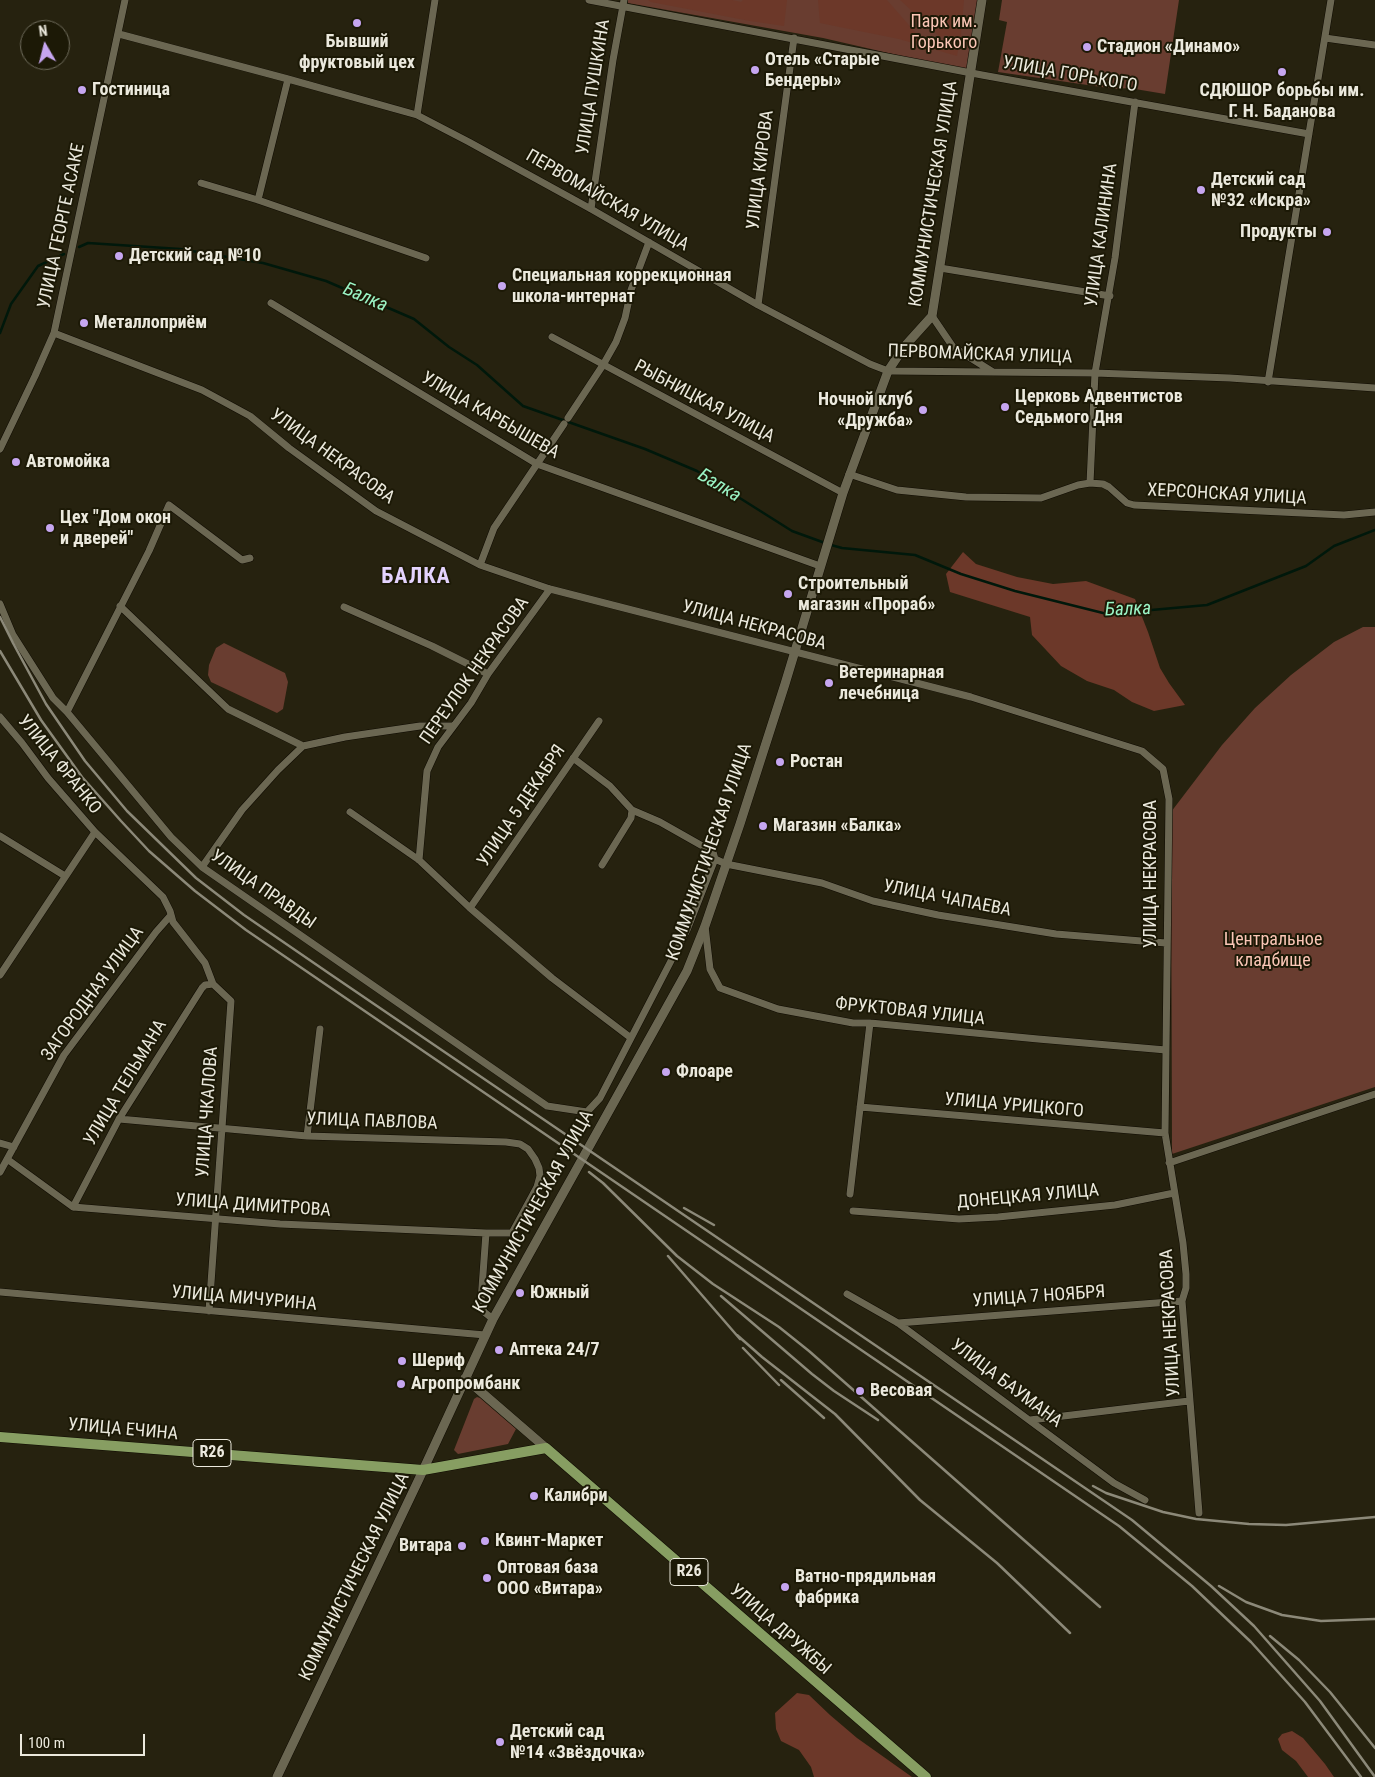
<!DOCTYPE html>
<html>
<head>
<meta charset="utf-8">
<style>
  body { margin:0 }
  #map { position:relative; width:1375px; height:1777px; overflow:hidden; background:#26220f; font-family:"Roboto Condensed",sans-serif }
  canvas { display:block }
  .north { position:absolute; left:20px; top:20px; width:50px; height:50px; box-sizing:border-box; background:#1c1906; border:1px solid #6f6c5c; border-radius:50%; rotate:352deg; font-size:14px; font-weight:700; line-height:20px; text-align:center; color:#ebe9dd }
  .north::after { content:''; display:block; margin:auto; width:18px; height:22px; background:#c6a6f0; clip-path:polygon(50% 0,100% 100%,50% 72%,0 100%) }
  .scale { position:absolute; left:20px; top:1734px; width:125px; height:22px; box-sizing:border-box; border:2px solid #ebe9dd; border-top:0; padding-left:6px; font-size:15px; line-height:18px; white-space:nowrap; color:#ebe9dd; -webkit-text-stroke:4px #1c1906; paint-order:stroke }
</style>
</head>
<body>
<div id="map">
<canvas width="1375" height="1777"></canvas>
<div class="north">N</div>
<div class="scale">100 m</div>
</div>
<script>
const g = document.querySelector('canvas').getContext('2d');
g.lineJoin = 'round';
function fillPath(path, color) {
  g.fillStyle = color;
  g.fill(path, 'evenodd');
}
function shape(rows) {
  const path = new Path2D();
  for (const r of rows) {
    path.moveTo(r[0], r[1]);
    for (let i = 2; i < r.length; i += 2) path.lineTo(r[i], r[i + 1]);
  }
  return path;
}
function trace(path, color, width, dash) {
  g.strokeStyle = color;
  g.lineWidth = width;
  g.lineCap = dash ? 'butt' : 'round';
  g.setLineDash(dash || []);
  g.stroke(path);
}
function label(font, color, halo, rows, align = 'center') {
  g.font = font + ' "Roboto Condensed",sans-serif';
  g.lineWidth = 4;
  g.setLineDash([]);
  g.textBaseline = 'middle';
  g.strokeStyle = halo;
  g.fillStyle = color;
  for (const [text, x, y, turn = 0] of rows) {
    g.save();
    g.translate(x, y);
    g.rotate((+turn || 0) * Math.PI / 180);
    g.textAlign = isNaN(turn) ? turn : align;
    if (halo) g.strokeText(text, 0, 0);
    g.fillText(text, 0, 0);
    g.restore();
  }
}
fillPath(shape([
  [628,0,982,0,971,72,823,38,628,3],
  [1002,0,1179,0,1165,94,1129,88,1115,89,998,72,1007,22,999,20],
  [1363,627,1375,627,1375,1087,1172,1154,1171,812,1222,745,1255,708,1291,675,1334,642],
  [224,643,285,673,288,682,283,709,277,713,211,682,208,675,209,665,216,648],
  [477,1397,480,1398,516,1429,508,1444,458,1454,454,1450,474,1399]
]), '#693d30');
fillPath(shape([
  [648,0,732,0,741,2,743,0,787,0,784,26,750,21,651,2],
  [818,0,887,0,922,40,936,47,950,46,951,37,946,35,940,37,900,0,964,0,961,34,957,56,899,39,820,23],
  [963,552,976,564,1017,577,1053,584,1086,581,1135,599,1148,632,1160,668,1169,683,1185,705,1154,711,1132,702,1114,690,1087,681,1061,666,1032,635,1030,617,950,592,946,574],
  [797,1693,809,1695,830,1715,857,1738,912,1777,814,1777,811,1767,799,1750,781,1741,776,1729,775,1713],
  [1292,1731,1303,1738,1325,1764,1334,1777,1308,1777,1296,1761,1282,1750,1278,1739,1282,1734]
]), '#6c3829');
trace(shape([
  [79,247,88,243,180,249,263,263,326,281,414,319,449,347,477,365,523,406,645,449,697,471,792,531,825,543],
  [0,333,11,304,38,266,64,254],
  [831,545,842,548,915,555,961,574,1015,591,1107,614,1207,605,1306,566,1334,546,1375,530]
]), '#00180b', 2.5);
const minor = shape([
  [589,0,982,75,1309,134],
  [119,34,288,79,417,115,469,142,591,209,758,305,870,364,888,371,1095,373,1230,378,1375,388],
  [1325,38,1375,45],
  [417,115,435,0],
  [201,183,258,200,426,258],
  [258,200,288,79],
  [591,209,613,60,624,0],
  [940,268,1110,296],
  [271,303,537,464,820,566],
  [758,305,794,38],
  [932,316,953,347,993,372],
  [54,333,202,390,250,416,289,448,376,511,480,565,550,589,971,697,1142,751,1163,769,1169,799,1165,1133,1183,1243,1186,1274,1186,1288,1182,1301,1199,1513],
  [552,337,843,493],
  [1268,382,1331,0],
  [568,418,603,365,616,342,625,318,631,290,649,242],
  [0,449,35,376,54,333,125,0],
  [849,474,897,490,966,497,1041,498,1078,485,1090,483,1103,484,1109,487,1127,503,1134,505,1344,515,1375,512],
  [1090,483,1095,373,1115,258,1135,102],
  [480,565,494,528,564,424],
  [0,604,13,635,53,698,67,712,171,837,202,867,547,1106,587,1112,600,1098,687,930,715,859,726,864,822,883,873,901,938,915,1056,934,1166,943],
  [120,606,228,709,303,746],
  [344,607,432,646,488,674],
  [67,712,149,551,169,505,242,560,250,558],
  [0,717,22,743,48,778,95,832,163,897,170,911,173,922,205,963,213,984],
  [573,758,610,786,632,810,631,818,602,865],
  [632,810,660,822,713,852,715,859],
  [350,812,419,860,470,908,552,978,631,1038],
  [0,836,65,876],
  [419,860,427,771,438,747,471,703,488,674,550,589],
  [202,867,242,810,278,770,303,746,345,737,420,726,452,726],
  [470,908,599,721],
  [705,926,710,969,720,988,778,1009,853,1023,870,1023,1038,1039,1166,1050],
  [0,975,95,832],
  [860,1107,1165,1133],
  [307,1136,320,1029],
  [0,1143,14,1147],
  [7,1159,73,1207,280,1224,486,1233,512,1233,537,1187,540,1176,539,1168,535,1159,528,1149,520,1144,506,1142,307,1136,119,1119],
  [1169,1163,1375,1094],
  [0,1172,64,1055,156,932,171,915],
  [850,1194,870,1023],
  [73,1207,119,1119,202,988,205,985,213,984],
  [853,1211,959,1219,998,1217,1115,1205,1174,1193],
  [486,1233,481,1301,484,1312,493,1319],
  [0,1292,485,1335],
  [847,1294,898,1323,1114,1483,1145,1500],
  [209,1311,231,1001,213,984],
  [898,1323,1182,1301],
  [1030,1420,1189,1401]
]);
const secondary = shape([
  [465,1378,546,1448],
  [277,1777,419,1479,493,1319,687,971,705,926,740,824,785,684,843,493,888,371,904,347,932,316,982,0]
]);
const primary = shape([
  [0,1437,423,1470,546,1448,926,1777]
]);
trace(minor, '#0f0b00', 8);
trace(secondary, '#0f0b00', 10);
trace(primary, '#0f0b00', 11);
trace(minor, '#6b6752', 7);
trace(secondary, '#6b6752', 9);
trace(primary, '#879e62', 10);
trace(shape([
  [0,617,13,643,46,704,85,761,127,811,196,878,244,915,330,974,1132,1520,1211,1586,1254,1626,1320,1701,1375,1777],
  [0,651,41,720,82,777,121,821,149,851,195,891,246,930,1119,1526,1192,1586,1251,1642,1305,1702,1361,1777],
  [589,1172,603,1183,677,1256,713,1284,779,1327,809,1351,1100,1607],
  [684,1208,714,1225],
  [668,1256,740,1339],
  [721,1296,812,1374,834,1391,878,1420],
  [737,1335,762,1357,835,1414,920,1500,997,1563,1070,1633],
  [743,1348,779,1385],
  [781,1380,824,1418],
  [1093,1486,1106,1493,1163,1512,1196,1519,1249,1524,1286,1525,1375,1517],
  [1219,1586,1246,1602,1282,1615,1321,1621,1375,1619],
  [1270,1636,1299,1660,1330,1692,1375,1748]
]), '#8c8979', 2.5);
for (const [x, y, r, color] of [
  [357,23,5,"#c6a6f0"],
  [1087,47,5,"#c6a6f0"],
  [755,70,5,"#c6a6f0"],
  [1282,72,5,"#c6a6f0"],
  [82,90,5,"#c6a6f0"],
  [1201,190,5,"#c6a6f0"],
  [1327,232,5,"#c6a6f0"],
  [119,256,5,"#c6a6f0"],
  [502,286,5,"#c6a6f0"],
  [84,323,5,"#c6a6f0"],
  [1005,407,5,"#c6a6f0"],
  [923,410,5,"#c6a6f0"],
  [16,462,5,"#c6a6f0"],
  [50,528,5,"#c6a6f0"],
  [788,594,5,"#c6a6f0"],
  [829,683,5,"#c6a6f0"],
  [780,762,5,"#c6a6f0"],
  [763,826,5,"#c6a6f0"],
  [666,1072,5,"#c6a6f0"],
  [520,1293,5,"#c6a6f0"],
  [499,1350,5,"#c6a6f0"],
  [402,1361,5,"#c6a6f0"],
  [401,1384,5,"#c6a6f0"],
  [860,1391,5,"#c6a6f0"],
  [534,1496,5,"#c6a6f0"],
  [485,1541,5,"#c6a6f0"],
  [462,1546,5,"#c6a6f0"],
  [487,1578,5,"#c6a6f0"],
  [785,1587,5,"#c6a6f0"],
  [500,1742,5,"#c6a6f0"]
]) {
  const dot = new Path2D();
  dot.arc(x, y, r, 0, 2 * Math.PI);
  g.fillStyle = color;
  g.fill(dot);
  trace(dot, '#1c1906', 2);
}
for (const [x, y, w] of [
  [212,1453,38],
  [689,1572,38]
]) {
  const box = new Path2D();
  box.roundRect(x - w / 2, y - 13.5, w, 27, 4);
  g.fillStyle = '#1c1906';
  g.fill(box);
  trace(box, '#ebe9dd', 1);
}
label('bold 16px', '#ebe9dd', null, [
  ["R26",212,1453],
  ["R26",689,1572]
]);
label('18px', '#fbc6b6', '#1c1906', [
  ["Парк им.",944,22],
  ["Горького",944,43],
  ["Центральное",1273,940],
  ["кладбище",1273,961]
]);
label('bold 18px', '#ebe9dd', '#1c1906', [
  ["Бывший",357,42,"center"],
  ["фруктовый цех",357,63,"center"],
  ["Стадион «Динамо»",1097,47],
  ["Отель «Старые",765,60],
  ["Бендеры»",765,81],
  ["Гостиница",92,90],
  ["СДЮШОР борьбы им.",1282,91,"center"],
  ["Г. Н. Баданова",1282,112,"center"],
  ["Детский сад",1211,180],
  ["№32 «Искра»",1211,201],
  ["Продукты",1317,232,"right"],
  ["Детский сад №10",129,256],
  ["Специальная коррекционная",512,276],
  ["школа-интернат",512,297],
  ["Металлоприём",94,323],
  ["Церковь Адвентистов",1015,397],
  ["Седьмого Дня",1015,418],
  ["Ночной клуб",913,400,"right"],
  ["«Дружба»",913,421,"right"],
  ["Автомойка",26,462],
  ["Цех \"Дом окон",60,518],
  ["и дверей\"",60,539],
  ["Строительный",798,584],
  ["магазин «Прораб»",798,605],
  ["Ветеринарная",839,673],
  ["лечебница",839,694],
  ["Ростан",790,762],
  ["Магазин «Балка»",773,826],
  ["Флоаре",676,1072],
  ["Южный",530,1293],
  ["Аптека 24/7",509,1350],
  ["Шериф",412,1361],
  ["Агропромбанк",411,1384],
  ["Весовая",870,1391],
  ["Калибри",544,1496],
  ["Квинт-Маркет",495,1541],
  ["Витара",452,1546,"right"],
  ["Оптовая база",497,1568],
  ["ООО «Витара»",497,1589],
  ["Ватно-прядильная",795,1577],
  ["фабрика",795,1598],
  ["Детский сад",510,1732],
  ["№14 «Звёздочка»",510,1753]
], 'left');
label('18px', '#ebe9dd', '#1c1906', [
  ["УЛИЦА ГОРЬКОГО",1070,75,10],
  ["УЛИЦА ПУШКИНА",594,87,-81],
  ["УЛИЦА КИРОВА",761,170,-83],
  ["КОММУНИСТИЧЕСКАЯ УЛИЦА",934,194,-81],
  ["ПЕРВОМАЙСКАЯ УЛИЦА",607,201,30],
  ["УЛИЦА ГЕОРГЕ АСАКЕ",62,226,-78],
  ["УЛИЦА КАЛИНИНА",1102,235,-82],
  ["ПЕРВОМАЙСКАЯ УЛИЦА",980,355,2],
  ["РЫБНИЦКАЯ УЛИЦА",704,402,28],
  ["УЛИЦА КАРБЫШЕВА",490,416,30],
  ["УЛИЦА НЕКРАСОВА",332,457,36],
  ["ХЕРСОНСКАЯ УЛИЦА",1227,495,3],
  ["УЛИЦА НЕКРАСОВА",754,626,15],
  ["ПЕРЕУЛОК НЕКРАСОВА",475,671,-55],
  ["УЛИЦА ФРАНКО",59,765,51],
  ["УЛИЦА 5 ДЕКАБРЯ",522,806,-56],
  ["КОММУНИСТИЧЕСКАЯ УЛИЦА",710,852,-71],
  ["УЛИЦА НЕКРАСОВА",1151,874,-90],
  ["УЛИЦА ПРАВДЫ",263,890,35],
  ["УЛИЦА ЧАПАЕВА",947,899,11],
  ["ЗАГОРОДНАЯ УЛИЦА",93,994,-54],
  ["ФРУКТОВАЯ УЛИЦА",910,1012,6],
  ["УЛИЦА ТЕЛЬМАНА",126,1083,-59],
  ["УЛИЦА УРИЦКОГО",1014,1106,5],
  ["УЛИЦА ЧКАЛОВА",208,1112,-86],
  ["УЛИЦА ПАВЛОВА",372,1122,2],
  ["ДОНЕЦКАЯ УЛИЦА",1028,1197,-5],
  ["УЛИЦА ДИМИТРОВА",253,1206,4],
  ["КОММУНИСТИЧЕСКАЯ УЛИЦА",534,1212,-61],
  ["УЛИЦА 7 НОЯБРЯ",1039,1297,-4],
  ["УЛИЦА МИЧУРИНА",244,1299,5],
  ["УЛИЦА НЕКРАСОВА",1171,1323,-93],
  ["УЛИЦА БАУМАНА",1006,1384,37],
  ["УЛИЦА ЕЧИНА",123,1430,5],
  ["КОММУНИСТИЧЕСКАЯ УЛИЦА",355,1577,-64],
  ["УЛИЦА ДРУЖБЫ",780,1630,41]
]);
label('italic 19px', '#9bf5c6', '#1c1906', [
  ["Балка",365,298,23],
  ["Балка",719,486,31],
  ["Балка",1128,610,-2]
]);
g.letterSpacing = '1px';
label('bold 22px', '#e4d3fe', '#1c1906', [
  ["БАЛКА",416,577]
]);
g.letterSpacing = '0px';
</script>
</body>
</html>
